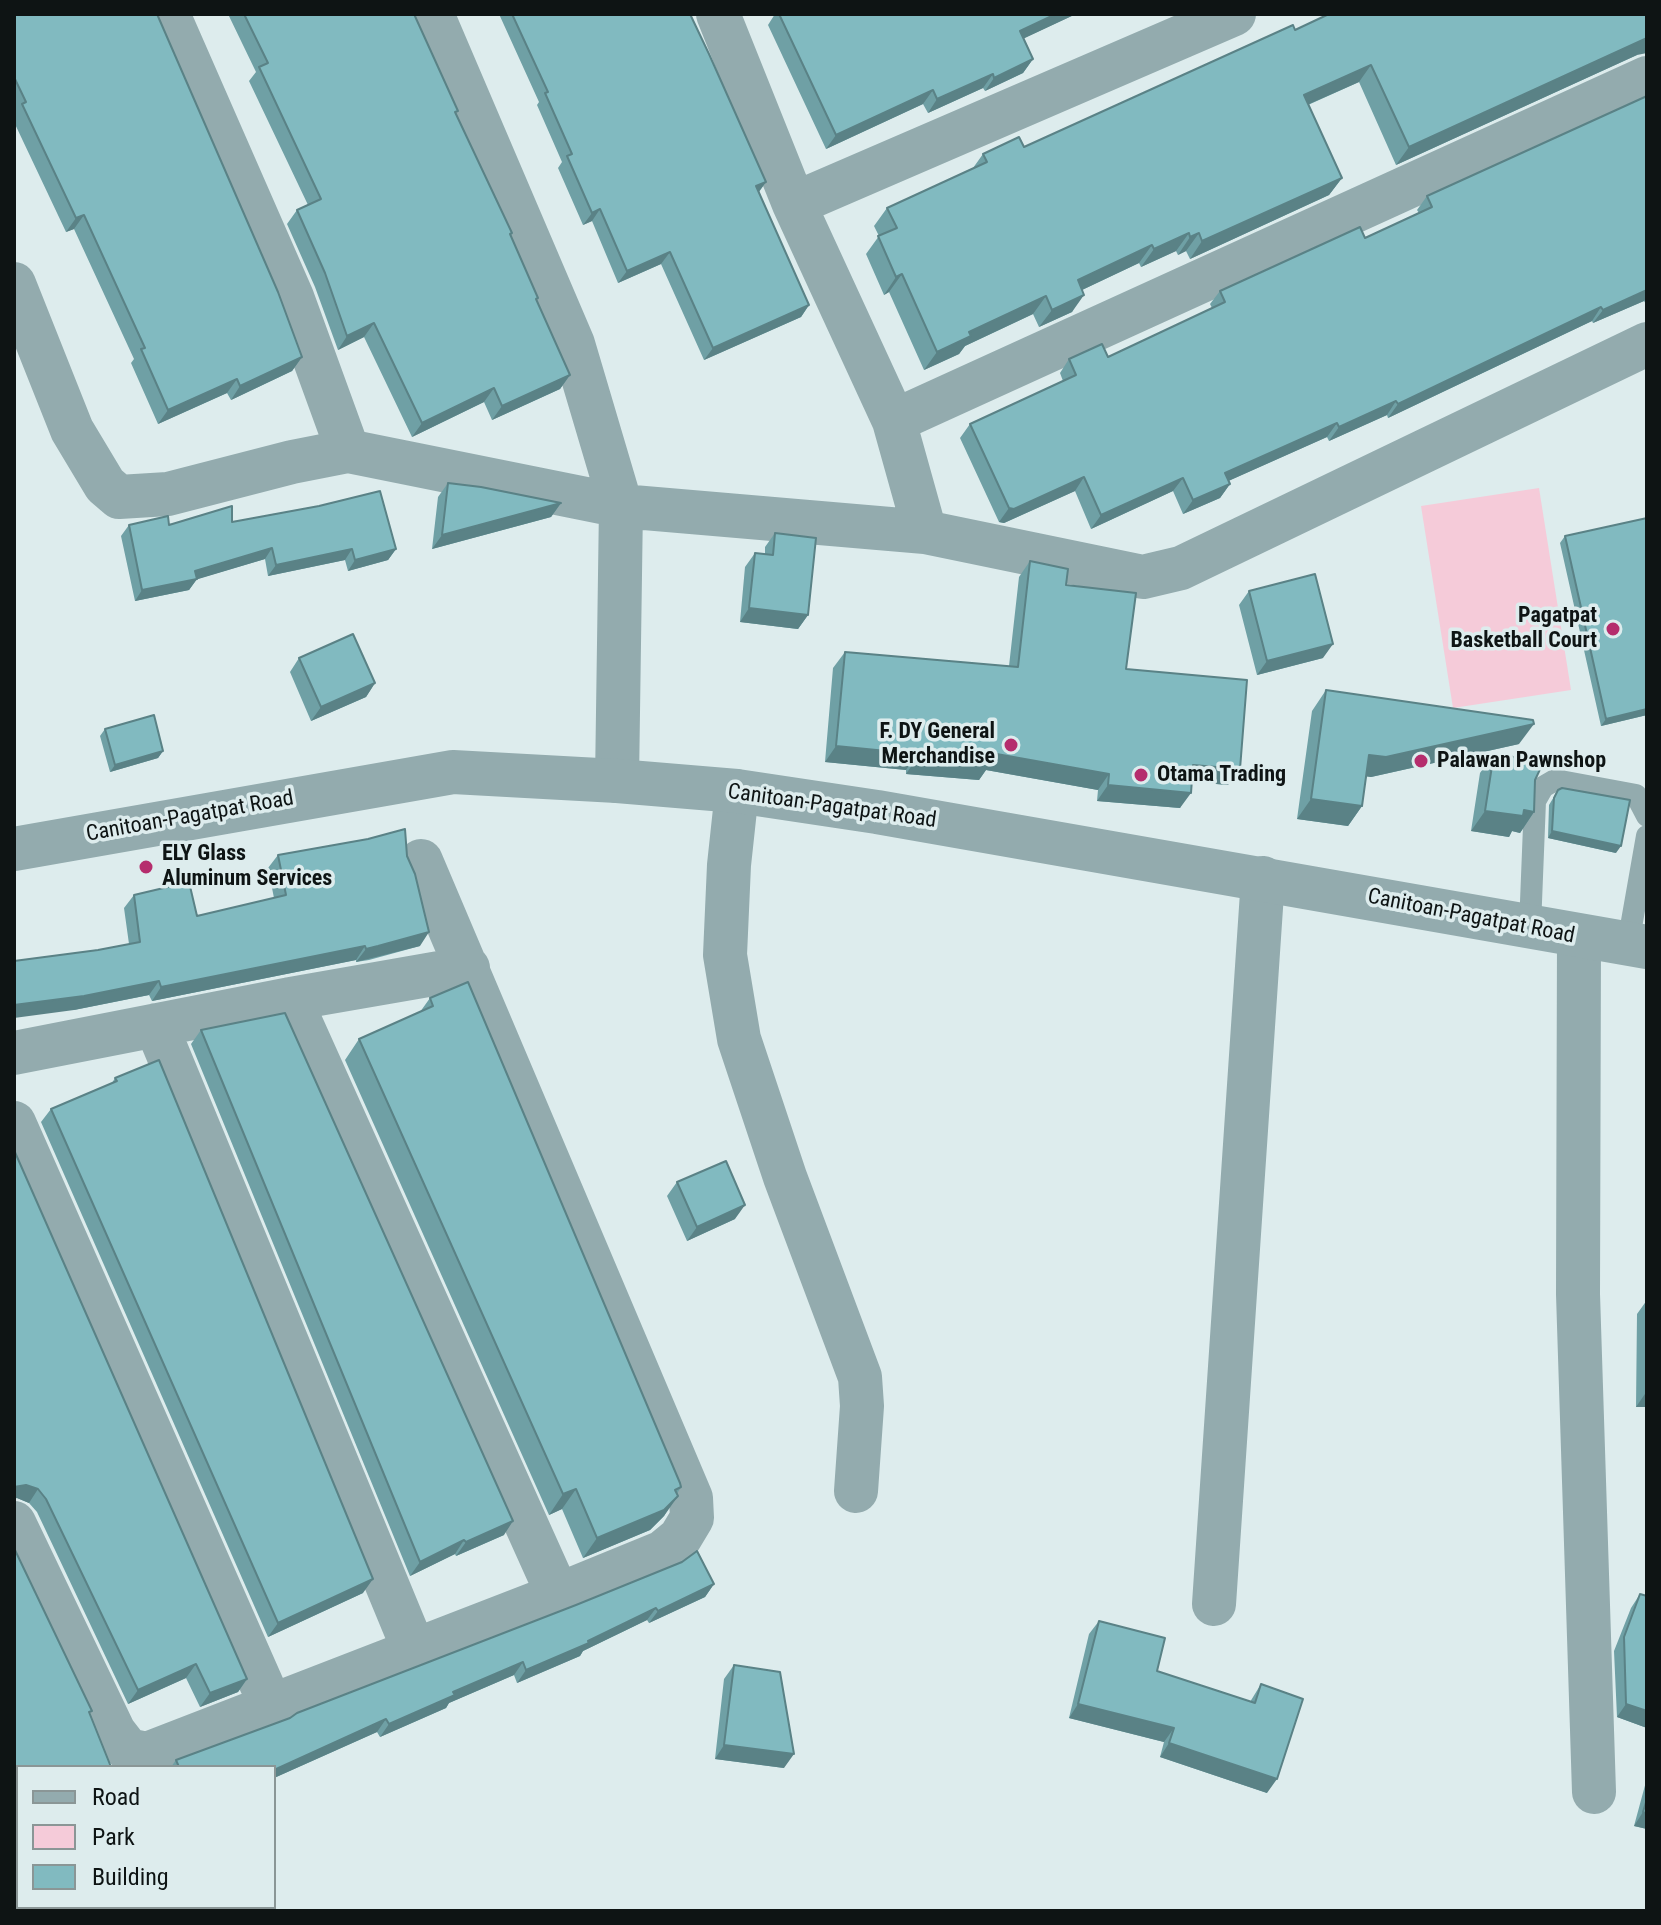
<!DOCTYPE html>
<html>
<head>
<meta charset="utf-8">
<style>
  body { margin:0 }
  #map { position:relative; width:1661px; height:1925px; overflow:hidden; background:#ddeced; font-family:"Roboto Condensed",sans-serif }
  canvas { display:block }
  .frame { position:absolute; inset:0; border:16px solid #0e1414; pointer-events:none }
  .legend { position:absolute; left:16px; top:1765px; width:260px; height:144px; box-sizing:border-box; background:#ddeced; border:2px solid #8a9696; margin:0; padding:10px 14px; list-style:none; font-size:24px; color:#0e1414 }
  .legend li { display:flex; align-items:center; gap:16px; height:40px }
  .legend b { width:40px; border:2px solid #8a9696 }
</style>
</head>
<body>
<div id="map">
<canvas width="1661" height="1925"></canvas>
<div class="frame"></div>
<ul class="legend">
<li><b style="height:10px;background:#93abae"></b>Road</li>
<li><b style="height:22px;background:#f5cbd9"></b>Park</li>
<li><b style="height:22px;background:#81bac0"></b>Building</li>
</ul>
</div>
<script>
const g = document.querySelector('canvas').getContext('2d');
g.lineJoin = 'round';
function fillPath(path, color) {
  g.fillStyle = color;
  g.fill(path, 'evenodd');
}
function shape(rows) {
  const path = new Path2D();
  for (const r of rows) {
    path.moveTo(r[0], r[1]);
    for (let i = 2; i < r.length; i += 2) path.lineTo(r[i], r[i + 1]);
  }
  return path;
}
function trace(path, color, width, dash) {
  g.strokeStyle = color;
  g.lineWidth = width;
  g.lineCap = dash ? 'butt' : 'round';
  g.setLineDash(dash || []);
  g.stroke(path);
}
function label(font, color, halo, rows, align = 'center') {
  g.font = font + ' "Roboto Condensed",sans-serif';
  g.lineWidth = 7;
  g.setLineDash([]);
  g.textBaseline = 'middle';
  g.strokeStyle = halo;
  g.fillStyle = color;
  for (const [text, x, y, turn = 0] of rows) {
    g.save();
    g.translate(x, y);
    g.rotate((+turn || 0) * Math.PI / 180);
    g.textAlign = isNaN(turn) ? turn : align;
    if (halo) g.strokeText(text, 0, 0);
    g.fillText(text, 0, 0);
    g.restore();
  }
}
fillPath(shape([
  [1539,488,1571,690,1453,708,1421,506]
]), '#f5cbd9');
trace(shape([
  [1530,927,1535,801,1543,787,1555,780,1636,795,1647,816],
  [1628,944,1647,836]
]), '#93abae', 22);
trace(shape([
  [168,14,292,297,348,451],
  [432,14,573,344,621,506,617,781],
  [718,14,794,204,894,421,925,532],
  [794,204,1234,14],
  [14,284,72,430,105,485,119,497,168,494,292,462,348,451,621,506,925,532,1143,577,1181,568,1647,344],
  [894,421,1647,78],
  [737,791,729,865,725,955,739,1039,785,1177,860,1377,862,1406,856,1491],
  [1579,937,1578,1294,1594,1792],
  [290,999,558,1595],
  [156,1025,414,1650],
  [14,1053,290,999,468,968],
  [14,1123,272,1708],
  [14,1523,114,1732,128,1750,147,1754,558,1595,663,1552,680,1538,692,1518,691,1498,421,861],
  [1214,1604,1263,878]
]), '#93abae', 44);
trace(shape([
  [14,849,453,772,617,781,737,791,877,812,1647,947]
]), '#93abae', 44);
fillPath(shape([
  [14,14,302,357,292,371,231,400,227,393,158,424,131,363,134,359,74,229,66,232,14,122,15,113,14,111],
  [228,14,414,14,456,114,512,233,511,236,538,298,536,300,570,375,560,389,492,420,484,402,412,437,364,337,338,350,315,287,287,224,297,210,308,205,249,81,256,72],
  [499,14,690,14,766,182,759,192,809,305,801,317,704,360,661,264,618,283,592,221,583,225,558,168,562,162,537,105,539,102],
  [775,14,1076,14,1024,38,1033,59,1023,73,985,91,983,88,928,113,923,104,826,149,768,25],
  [1295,30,1637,55,1396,165,1359,82,1308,105,1342,178,1329,195,1190,259,1186,251,1178,255,1176,251,1141,267,1139,263,1082,290,1072,312,1039,327,1033,314,965,346,959,354,924,370,889,292,884,295,866,254,879,236,874,226,887,208,973,168,983,154,1024,147],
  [1647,96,1647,304,1646,304,1644,301,1593,323,1592,321,1388,418,1387,415,1329,441,1327,437,1228,481,1230,484,1220,498,1183,514,1173,491,1091,529,1075,491,1004,523,999,522,960,438,970,424,1063,381,1060,373,1069,359,1108,357,1212,308,1210,304,1220,291,1365,238,1419,213,1417,210,1427,196],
  [448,483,561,503,551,517,432,549,438,497],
  [232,522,396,549,388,560,348,571,345,560,268,576,265,559,197,579,189,590,135,601,121,536,129,525],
  [775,533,808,615,798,629,740,622,745,567,755,553,765,554,765,547],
  [1565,536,1647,715,1601,726,1560,543],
  [1030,561,1066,585,1126,669,1228,785,1192,782,1180,808,1097,801,1098,790,986,770,979,780,906,774,906,770,825,762,833,668,845,652,1009,666,1019,577],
  [1249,591,1323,658,1257,675,1239,605],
  [299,658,375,683,366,697,311,721,290,672],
  [1326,690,1519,744,1371,777,1366,776,1362,806,1348,826,1297,819,1312,711],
  [105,729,163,751,158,758,110,772,100,736],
  [1494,753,1535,780,1534,812,1520,833,1512,831,1509,837,1471,831,1480,773],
  [1558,790,1616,853,1548,838,1549,805],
  [278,855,407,856,420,946,369,960,356,962,356,960,152,1001,149,995,74,1010,98,950,129,944,124,908,134,895,197,916,274,898,268,868],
  [430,998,681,1487,664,1516,650,1530,583,1558,562,1509,549,1515,345,1060,359,1039,420,1012],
  [201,1030,504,1535,456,1556,455,1554,410,1576,191,1044],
  [115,1078,363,1593,268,1637,41,1122,51,1109,112,1083],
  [14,1150,247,1679,238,1692,200,1707,186,1678,128,1704,37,1512,29,1503,17,1498],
  [677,1182,735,1219,687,1241,667,1196],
  [1647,1300,1647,1407,1636,1407,1637,1314],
  [714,1584,705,1597,649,1623,647,1620,583,1651,580,1656,517,1683,514,1675,449,1703,446,1708,380,1737,377,1732,274,1778,274,1767,171,1767,176,1760,290,1718],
  [1640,1594,1647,1596,1647,1728,1617,1717,1614,1651,1631,1608],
  [1099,1621,1157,1671,1250,1702,1261,1684,1267,1793,1160,1757,1164,1742,1069,1718,1089,1634],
  [734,1665,784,1768,715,1759,724,1679],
  [1647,1778,1647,1829,1634,1826]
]), '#6fa0a5');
fillPath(shape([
  [1056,14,1076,14,1010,45,1020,31],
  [1647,38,1647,53,1637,55,1396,165,1409,147],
  [1033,59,1023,73,985,91,994,78],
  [1371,65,1359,82,1291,112,1304,95],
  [993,74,983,88,928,113,937,99],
  [933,90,923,104,826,149,836,135],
  [1342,178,1329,195,1190,259,1202,241],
  [766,182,757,194,756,186],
  [600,209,592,221,583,225,592,213],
  [84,215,74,229,66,232,76,218],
  [1189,233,1176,251,1141,267,1154,249],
  [1199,233,1186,251,1178,255,1190,237],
  [1152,245,1139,263,1065,298,1078,280],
  [670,252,661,264,618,283,627,271],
  [902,274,889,292,884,295,896,277],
  [1647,290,1647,297,1644,301,1593,323,1603,310],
  [1084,295,1072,312,1039,327,1052,310],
  [1046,296,1033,314,965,346,959,354,924,370,937,352,969,332],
  [809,305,801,317,704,360,713,348],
  [1601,307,1592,321,1388,418,1398,404],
  [374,323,364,337,338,350,347,336],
  [302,357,292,371,231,400,240,386],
  [570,375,560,389,492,420,502,406],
  [237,379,227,393,158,424,168,410],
  [494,388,484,402,412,437,422,423],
  [1396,401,1387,415,1329,441,1339,427],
  [1337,423,1327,437,1215,487,1225,473],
  [1084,477,1075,491,1004,523,999,522,1009,508],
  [1183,478,1173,491,1091,529,1101,515],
  [1230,484,1220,498,1183,514,1193,500],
  [561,503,551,517,432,549,442,535],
  [272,548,265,559,195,580,197,579,189,590,135,601,142,590,195,571],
  [352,549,345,560,268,576,276,565],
  [396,549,388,560,348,571,355,560],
  [749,608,808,615,798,629,740,622],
  [1333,644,1323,658,1257,675,1267,661],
  [375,683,366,697,311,721,321,707],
  [1647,709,1647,715,1601,726,1606,719],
  [1534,724,1519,744,1371,777,1355,775,1369,755],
  [836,746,917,754,906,770,825,762],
  [163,751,158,758,110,772,115,765],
  [991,753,1109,774,1098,790,986,770,979,780,906,774,917,758],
  [1193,765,1240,769,1228,785,1182,781],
  [1108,785,1191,793,1180,808,1097,801],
  [1311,799,1362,806,1348,826,1297,819],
  [1524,810,1534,812,1520,833,1512,831,1509,837,1471,831,1485,811],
  [1552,831,1621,846,1616,853,1548,838],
  [429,932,420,946,356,962,366,949],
  [365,946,356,960,152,1001,161,987],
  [159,981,149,995,74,1010,14,1018,14,1005],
  [745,1205,735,1219,687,1241,697,1227],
  [1647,1391,1647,1407,1636,1407],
  [26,1485,38,1489,29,1503,17,1498,14,1499,14,1487],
  [576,1489,562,1509,549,1515,563,1494],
  [678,1496,664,1516,650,1530,583,1558,597,1538],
  [513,1521,504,1535,456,1556,466,1542],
  [464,1540,455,1554,410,1576,420,1562],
  [373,1579,363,1593,268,1637,278,1623],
  [714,1584,705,1597,649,1623,658,1611],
  [656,1608,647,1620,583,1651,580,1656,517,1683,526,1670],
  [523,1662,514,1675,449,1703,446,1708,380,1737,389,1724,453,1692],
  [196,1664,186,1678,128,1704,138,1690],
  [247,1679,238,1692,200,1707,210,1693],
  [1078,1704,1174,1728,1164,1742,1069,1718],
  [1626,1704,1647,1711,1647,1728,1617,1717],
  [386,1719,377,1732,274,1778,274,1770],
  [1169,1743,1277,1779,1267,1793,1160,1757],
  [724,1745,794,1754,784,1768,715,1759],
  [1643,1812,1647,1813,1647,1829,1634,1826],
  [18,1852,18,1862,14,1864,14,1857]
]), '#5a8286');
const building = shape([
  [14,14,157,14,278,292,302,357,240,386,237,379,168,410,141,349,145,348,84,215,76,218,22,104,26,102,14,77,14,14],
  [244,14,414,14,458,111,455,112,512,233,510,234,538,298,536,299,570,375,502,406,494,388,422,423,374,323,347,336,325,273,297,210,321,199,259,67,268,63,244,14],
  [512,14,690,14,709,54,766,182,756,186,809,305,713,348,670,252,627,271,600,209,592,213,567,156,572,154,545,93,548,92,512,14],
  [779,14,1056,14,1020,31,1033,59,994,78,993,74,937,99,933,90,836,135,779,14],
  [1329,14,1647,14,1647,38,1409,147,1371,65,1304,95,1342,178,1202,241,1199,233,1190,237,1189,233,1154,249,1152,245,1078,280,1084,295,1052,310,1046,296,969,332,971,336,937,352,902,274,896,277,878,236,897,228,887,208,987,162,983,154,1019,137,1024,147,1293,25,1295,30,1329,14],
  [1647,96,1647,290,1603,310,1601,307,1398,404,1396,401,1339,427,1337,423,1225,473,1230,484,1193,500,1183,478,1101,515,1084,477,1014,509,1009,508,970,424,1076,375,1069,359,1102,344,1108,357,1225,302,1220,291,1360,227,1365,238,1432,207,1427,196,1647,96],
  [448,483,481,487,561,503,442,535,448,483],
  [380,491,396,549,355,560,352,549,276,565,272,548,195,571,197,579,142,590,129,525,168,516,169,525,232,506,232,522,319,506,380,491],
  [1647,518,1647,709,1606,719,1565,536,1647,518],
  [775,533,816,538,808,615,749,608,755,553,773,555,775,533],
  [1030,561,1068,569,1066,585,1136,593,1126,669,1247,680,1240,769,1193,765,1191,793,1108,785,1109,774,991,753,990,764,917,758,917,754,836,746,845,652,1018,667,1030,561],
  [1315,574,1333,644,1267,661,1249,591,1315,574],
  [353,634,375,683,321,707,299,658,353,634],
  [1326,690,1533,720,1534,724,1386,757,1369,755,1362,806,1311,799,1326,690],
  [154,715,163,751,115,765,105,729,154,715],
  [1494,753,1543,763,1535,780,1534,812,1524,810,1523,816,1485,811,1494,753],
  [1562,788,1630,800,1621,846,1552,831,1554,798,1558,790,1562,788],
  [405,829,407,856,415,874,429,932,378,946,366,949,365,946,161,987,159,981,84,996,14,1005,14,961,98,950,140,942,134,895,189,882,197,916,286,895,278,855,368,839,405,829],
  [468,982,680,1483,681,1487,675,1490,678,1496,664,1510,597,1538,576,1489,563,1494,359,1039,433,1006,430,998,468,982],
  [285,1013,513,1521,466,1542,464,1540,420,1562,201,1030,285,1013],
  [159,1060,373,1579,278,1623,51,1109,117,1081,115,1078,159,1060],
  [14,1150,247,1679,210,1693,196,1664,138,1690,46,1499,38,1489,26,1485,14,1487,14,1150],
  [726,1161,745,1205,697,1227,677,1182,726,1161],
  [14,1548,92,1711,89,1712,111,1767,18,1767,18,1852,16,1853,14,1848,14,1548],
  [697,1551,714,1584,658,1611,656,1608,588,1641,589,1643,526,1670,523,1662,453,1692,455,1695,389,1724,386,1719,274,1770,274,1767,179,1767,176,1760,290,1718,297,1713,576,1605,682,1562,697,1551],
  [1640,1594,1647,1596,1647,1711,1626,1704,1624,1637,1640,1594],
  [1099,1621,1165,1638,1157,1671,1255,1703,1261,1684,1303,1699,1277,1779,1169,1743,1174,1728,1078,1704,1099,1621],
  [734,1665,780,1672,794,1754,724,1745,734,1665],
  [1647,1799,1647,1813,1643,1812,1647,1799]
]);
fillPath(building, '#81bac0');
trace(building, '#5a8286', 2);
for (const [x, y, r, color] of [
  [1613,629,8,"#b52d6d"],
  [1011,745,8,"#b52d6d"],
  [1421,761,8,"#b52d6d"],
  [1141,775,8,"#b52d6d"],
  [146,867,8,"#b52d6d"]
]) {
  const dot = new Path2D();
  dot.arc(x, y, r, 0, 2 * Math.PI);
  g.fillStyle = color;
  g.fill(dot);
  trace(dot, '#ddeced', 3);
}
label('bold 22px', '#0e1414', '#ddeced', [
  ["Pagatpat",1597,616,"right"],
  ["Basketball Court",1597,641,"right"],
  ["F. DY General",995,732,"right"],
  ["Merchandise",995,757,"right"],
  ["Palawan Pawnshop",1437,761],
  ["Otama Trading",1157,775],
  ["ELY Glass",162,854],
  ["Aluminum Services",162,879]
], 'left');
label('22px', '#0e1414', '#ddeced', [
  ["Canitoan-Pagatpat Road",832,807,8],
  ["Canitoan-Pagatpat Road",190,817,-10],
  ["Canitoan-Pagatpat Road",1471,917,11]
]);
</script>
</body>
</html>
